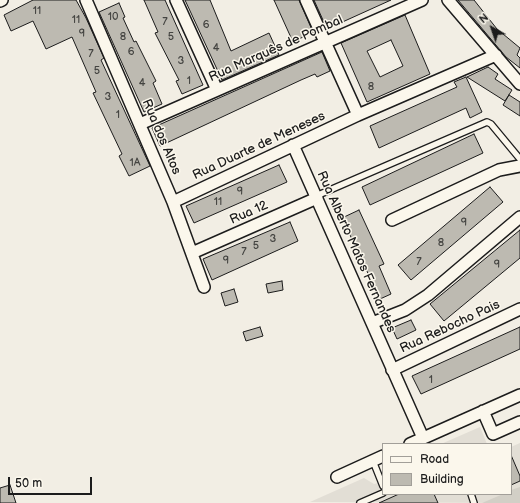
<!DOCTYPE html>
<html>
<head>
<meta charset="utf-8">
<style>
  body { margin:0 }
  #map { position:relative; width:520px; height:503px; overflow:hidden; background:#f2eee4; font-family:"Balsamiq Sans",sans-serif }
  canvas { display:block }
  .legend { position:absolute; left:382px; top:443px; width:130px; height:52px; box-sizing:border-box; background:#fbf7ec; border:1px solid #a29f99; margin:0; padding:5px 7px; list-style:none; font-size:12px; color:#1c1c1c }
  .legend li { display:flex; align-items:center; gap:8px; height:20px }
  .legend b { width:20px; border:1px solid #a29f99 }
  .north { position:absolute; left:472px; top:8px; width:40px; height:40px; -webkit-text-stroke:3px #fbf7ec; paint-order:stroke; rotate:320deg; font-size:11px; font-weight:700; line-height:16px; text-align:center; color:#1c1c1c }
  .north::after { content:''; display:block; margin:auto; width:14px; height:18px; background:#1c1c1c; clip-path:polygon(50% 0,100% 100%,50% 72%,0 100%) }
  .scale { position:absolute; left:8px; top:477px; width:84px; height:18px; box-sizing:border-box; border:2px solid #1c1c1c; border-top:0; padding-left:5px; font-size:12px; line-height:14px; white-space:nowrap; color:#1c1c1c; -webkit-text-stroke:3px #fbf7ec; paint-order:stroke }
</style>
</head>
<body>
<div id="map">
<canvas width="520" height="503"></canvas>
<ul class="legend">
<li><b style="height:5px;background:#fbf7ec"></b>Road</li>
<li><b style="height:11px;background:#bdbab1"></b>Building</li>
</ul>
<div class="north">N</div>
<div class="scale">50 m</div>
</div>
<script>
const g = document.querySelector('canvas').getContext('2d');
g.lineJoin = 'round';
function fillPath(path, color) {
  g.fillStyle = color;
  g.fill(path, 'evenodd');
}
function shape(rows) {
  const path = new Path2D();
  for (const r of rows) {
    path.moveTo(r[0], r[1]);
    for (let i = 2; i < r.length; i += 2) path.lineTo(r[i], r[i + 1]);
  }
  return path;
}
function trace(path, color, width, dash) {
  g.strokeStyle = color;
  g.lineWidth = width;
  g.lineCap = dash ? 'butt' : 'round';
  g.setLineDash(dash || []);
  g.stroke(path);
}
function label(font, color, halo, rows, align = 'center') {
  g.font = font + ' "Balsamiq Sans",sans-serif';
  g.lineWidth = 3;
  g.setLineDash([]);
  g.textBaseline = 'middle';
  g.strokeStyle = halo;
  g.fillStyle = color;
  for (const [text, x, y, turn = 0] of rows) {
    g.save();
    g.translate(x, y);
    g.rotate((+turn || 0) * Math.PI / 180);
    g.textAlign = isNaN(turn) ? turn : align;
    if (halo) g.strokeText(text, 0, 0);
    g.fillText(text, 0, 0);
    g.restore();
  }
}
fillPath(shape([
  [480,427,487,444,441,444],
  [520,443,520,503,310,502,364,478,374,484,383,482,383,494,511,494,511,447]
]), '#e2ded5');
fillPath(shape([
  [520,487,520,503,482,503,503,494,511,494,511,490]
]), '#d2cfc6');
const building = shape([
  [33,0,76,0,86,18,104,58,101,60,150,166,129,176,119,156,122,154,93,93,96,92,72,37,46,49,33,21,11,31,4,15,33,0],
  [144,0,165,0,203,85,182,94,176,81,179,80,155,33,158,32,144,0],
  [185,0,210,0,231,51,269,33,279,55,222,80,185,0],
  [274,0,299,0,313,32,293,42,274,0],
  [314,0,391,0,327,29,314,0],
  [458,0,474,0,497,29,520,48,517,55,520,58,520,68,506,57,458,0],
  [119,3,125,17,123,18,134,42,136,41,156,81,153,83,162,104,144,112,99,12,119,3],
  [405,15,430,74,367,102,341,43,405,15],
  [391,40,403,66,380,77,367,51,391,40],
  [322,52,330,71,317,77,315,74,301,80,160,146,152,128,322,52],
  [488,67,498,74,495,79,512,90,505,101,467,77,488,67],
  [466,77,482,112,470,118,466,108,379,148,370,126,457,87,454,82,466,77],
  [509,95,520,102,520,116,503,105,509,95],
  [474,134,483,153,370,205,362,187,474,134],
  [279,165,287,182,194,223,186,206,279,165],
  [490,187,503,202,411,280,398,265,490,187],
  [359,210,384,264,379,266,391,294,380,299,342,218,359,210],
  [290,222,298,241,212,280,203,259,290,222],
  [520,230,520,258,444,321,430,304,520,230],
  [282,281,283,290,268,293,266,284,282,281],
  [234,289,238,302,225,306,221,293,234,289],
  [411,320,416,330,397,339,392,328,411,320],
  [260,327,263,336,246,341,243,332,260,327],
  [520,327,520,349,421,394,412,376,520,327],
  [511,455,520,476,520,481,511,485,511,455],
  [10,485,16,503,0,503,0,488,10,485],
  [399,494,434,494,438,503,379,503,399,494]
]);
fillPath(building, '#bdbab1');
trace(building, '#1c1c1c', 1);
const lane = shape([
  [316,196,487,122,491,124,520,159],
  [373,461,383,486],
  [471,494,474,503],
  [360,503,383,493]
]);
const street = shape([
  [86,0,173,202,204,287],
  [176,0,217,90],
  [306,0,358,115,496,55],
  [448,0,520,84],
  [0,1,2,0],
  [140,124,422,0],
  [293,145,423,438],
  [173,202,358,115],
  [392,220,499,170,520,166],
  [192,253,317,198],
  [372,323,405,310,428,295,520,217],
  [392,370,520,309],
  [483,411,493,434,520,422],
  [410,444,520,395],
  [337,477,383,456]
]);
trace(lane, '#1c1c1c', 8);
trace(street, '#1c1c1c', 14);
trace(lane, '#fbf7ec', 5.5);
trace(street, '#fbf7ec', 11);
label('11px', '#444441', null, [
  ["11",37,11],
  ["10",113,17],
  ["11",76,20],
  ["7",165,22],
  ["6",206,25],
  ["9",82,34],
  ["8",123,37],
  ["5",171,37],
  ["4",216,48],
  ["6",131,52],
  ["7",91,54],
  ["3",181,61],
  ["5",97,71],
  ["1",189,81],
  ["4",142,83],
  ["8",371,87],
  ["3",108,97],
  ["1",118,115],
  ["1A",135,163],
  ["9",240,192],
  ["11",218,202],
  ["9",464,223],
  ["3",273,239],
  ["8",441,243],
  ["5",256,246],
  ["7",244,252],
  ["9",226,261],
  ["7",419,262],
  ["9",497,265],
  ["1",431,380]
]);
label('13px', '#1c1c1c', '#fbf7ec', [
  ["Rua Marquês de Pombal",276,49,-24],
  ["Rua dos Altos",161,137,67],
  ["Rua Duarte de Meneses",259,146,-25],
  ["Rua 12",249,213,-24],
  ["Rua Alberto Matos Fernandes",356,252,66],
  ["Rua Rebocho Pais",450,327,-25]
]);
</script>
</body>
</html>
